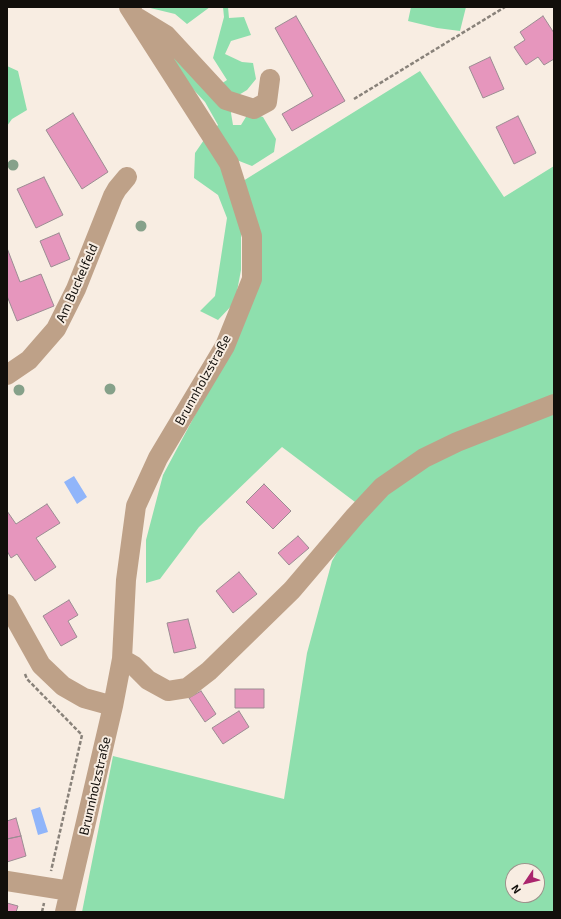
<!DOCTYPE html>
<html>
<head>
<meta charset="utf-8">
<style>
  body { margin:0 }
  #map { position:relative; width:561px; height:919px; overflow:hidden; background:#f8ede2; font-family:"Exo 2",sans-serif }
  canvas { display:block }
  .frame { position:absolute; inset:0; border:8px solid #120f0b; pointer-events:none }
  .north { position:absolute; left:505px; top:863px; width:40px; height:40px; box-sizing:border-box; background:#f8ede2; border:1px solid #9c948c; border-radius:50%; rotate:235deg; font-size:11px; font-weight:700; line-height:16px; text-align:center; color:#120f0b }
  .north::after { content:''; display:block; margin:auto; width:14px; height:18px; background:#ab256d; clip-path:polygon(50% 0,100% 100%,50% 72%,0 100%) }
</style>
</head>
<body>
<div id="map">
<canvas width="561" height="919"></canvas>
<div class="frame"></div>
<div class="north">N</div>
</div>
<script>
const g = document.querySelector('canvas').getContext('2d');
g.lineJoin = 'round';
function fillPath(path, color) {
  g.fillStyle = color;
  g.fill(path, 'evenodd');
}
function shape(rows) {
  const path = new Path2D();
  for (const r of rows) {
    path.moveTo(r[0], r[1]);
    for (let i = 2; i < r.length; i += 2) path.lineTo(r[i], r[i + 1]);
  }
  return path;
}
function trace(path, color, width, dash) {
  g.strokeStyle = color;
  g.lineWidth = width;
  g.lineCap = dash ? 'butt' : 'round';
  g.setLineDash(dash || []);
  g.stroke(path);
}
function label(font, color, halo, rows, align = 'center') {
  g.font = font + ' "Exo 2",sans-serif';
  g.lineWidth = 4;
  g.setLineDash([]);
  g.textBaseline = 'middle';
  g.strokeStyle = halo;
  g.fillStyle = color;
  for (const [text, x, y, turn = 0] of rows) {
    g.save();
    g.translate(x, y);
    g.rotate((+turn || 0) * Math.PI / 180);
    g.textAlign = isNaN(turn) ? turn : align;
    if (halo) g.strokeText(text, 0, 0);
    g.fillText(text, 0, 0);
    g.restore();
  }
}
fillPath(shape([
  [146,7,210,7,187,24,175,14],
  [223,7,228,7,229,18,244,17,251,35,231,41,225,54,242,62,253,63,256,79,247,90,237,96,231,113,233,125,241,125,249,112,263,117,276,139,274,152,252,166,234,159,241,228,241,270,235,302,218,320,200,311,215,296,227,218,218,195,194,178,195,153,206,137,218,125,205,102,190,86,166,77,168,46,210,91,227,80,213,58,224,17],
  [411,7,466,7,460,31,437,28,408,21],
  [7,66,18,71,27,110,12,119,7,126],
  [420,71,504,197,554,166,554,912,82,912,113,756,284,799,307,653,332,561,363,508,282,447,199,527,160,579,146,583,146,540,163,475,242,327,243,181],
  [513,871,537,871,537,895,513,895]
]), '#8edfad');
fillPath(shape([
  [74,476,87,497,77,504,64,482],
  [40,807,48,832,38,835,31,810]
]), '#90b5fa');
const building = shape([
  [296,16,345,101,292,131,282,114,313,96,275,28,296,16],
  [543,16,554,33,554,59,544,65,538,57,526,65,514,47,525,40,520,32,543,16],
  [490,57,504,89,483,98,469,67,490,57],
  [73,113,108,172,82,189,46,130,73,113],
  [518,116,536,153,514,164,496,127,518,116],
  [44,177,63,215,36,228,17,189,44,177],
  [59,233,70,259,51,267,40,241,59,233],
  [7,248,20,282,41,274,54,306,17,321,7,296,7,248],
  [264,484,291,511,273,529,246,502,264,484],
  [47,504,60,523,36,538,56,567,35,581,17,554,11,558,7,551,7,511,16,524,47,504],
  [298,536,309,548,289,565,278,553,298,536],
  [239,572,257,594,233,613,216,591,239,572],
  [69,600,78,615,68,621,77,637,61,646,43,616,69,600],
  [188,619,196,648,174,653,167,623,188,619],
  [235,689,264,689,264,708,235,708,235,689],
  [201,691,216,714,205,722,189,698,201,691],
  [239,711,249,727,223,744,212,728,239,711],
  [16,818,21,836,7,839,7,821,16,818],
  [21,836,26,856,7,862,7,839,21,836],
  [7,903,18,906,16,912,7,912,7,903]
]);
fillPath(building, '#e696bd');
trace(building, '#9b8c92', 1);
trace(shape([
  [354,99,505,7],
  [25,674,27,679,82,735,51,871],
  [42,912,44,903]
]), '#89827a', 2.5, [4, 2]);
trace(shape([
  [138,18,166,35,226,100,254,109,267,102,270,79],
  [7,375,29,360,56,329,76,289,113,196,117,189,127,177],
  [7,604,41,665,63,686,84,698,113,706],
  [122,659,134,666,148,680,168,691,187,688,209,671,292,590,355,516,382,487,424,458,457,442,554,404],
  [7,881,70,891],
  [65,912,113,706,122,659,126,580,136,506,158,458,225,346,252,279,252,236,229,163,129,7]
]), '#bea188', 20);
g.fillStyle = '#86a18a';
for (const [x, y] of [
  [13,165],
  [141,226],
  [110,389],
  [19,390]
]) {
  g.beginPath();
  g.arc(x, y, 5.5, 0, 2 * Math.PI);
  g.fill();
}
label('13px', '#120f0b', '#f8ede2', [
  ["Am Buckelfeld",77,283,-66],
  ["Brunnholzstraße",203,380,-61],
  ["Brunnholzstraße",95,786,-77]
]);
</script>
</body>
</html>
